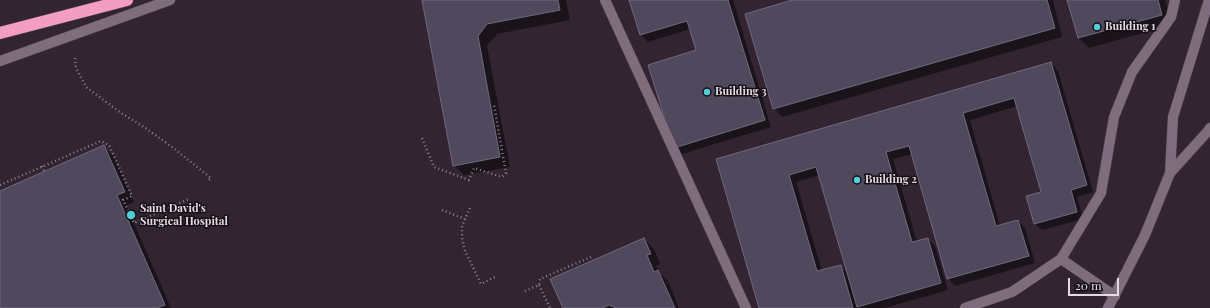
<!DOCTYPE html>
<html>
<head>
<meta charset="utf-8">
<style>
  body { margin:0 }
  #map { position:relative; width:1210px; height:308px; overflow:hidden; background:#332432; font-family:"Playfair Display",serif }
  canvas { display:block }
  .scale { position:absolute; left:1068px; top:278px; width:51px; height:18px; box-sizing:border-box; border:2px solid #e4dae3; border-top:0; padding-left:5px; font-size:12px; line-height:14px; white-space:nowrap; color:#e4dae3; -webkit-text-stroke:3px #160f16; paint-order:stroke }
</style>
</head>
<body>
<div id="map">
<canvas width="1210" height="308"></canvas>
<div class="scale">20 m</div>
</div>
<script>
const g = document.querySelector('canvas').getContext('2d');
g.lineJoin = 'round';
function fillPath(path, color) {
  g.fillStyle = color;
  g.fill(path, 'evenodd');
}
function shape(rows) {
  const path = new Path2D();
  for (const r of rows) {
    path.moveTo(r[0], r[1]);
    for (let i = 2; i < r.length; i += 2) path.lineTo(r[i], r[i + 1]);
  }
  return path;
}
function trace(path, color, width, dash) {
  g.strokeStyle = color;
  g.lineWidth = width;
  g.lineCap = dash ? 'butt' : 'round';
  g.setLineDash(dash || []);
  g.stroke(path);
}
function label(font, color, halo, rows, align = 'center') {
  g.font = font + ' "Playfair Display",serif';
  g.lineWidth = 3;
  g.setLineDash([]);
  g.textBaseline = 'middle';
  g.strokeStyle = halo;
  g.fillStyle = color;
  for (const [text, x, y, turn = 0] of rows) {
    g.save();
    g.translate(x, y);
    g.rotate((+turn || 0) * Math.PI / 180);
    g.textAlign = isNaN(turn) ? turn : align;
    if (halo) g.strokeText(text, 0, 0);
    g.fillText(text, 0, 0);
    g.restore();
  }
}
fillPath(shape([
  [423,0,566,0,570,20,497,34,487,46,510,167,464,175,454,165],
  [630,0,733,0,771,127,682,154,674,147,697,51,690,29,648,42,641,35],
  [796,0,1053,0,1062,37,782,117,774,108],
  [1068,0,1165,0,1172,25,1089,48,1078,37],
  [1051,63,1058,71,1093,192,1077,197,1083,219,1042,230,1034,223,1042,193,1018,106,970,120,1000,226,1018,221,1025,228,1035,263,955,286,948,278,912,154,893,159,917,242,928,239,935,246,948,290,885,308,859,308,857,307,858,308,760,308,717,159],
  [820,175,848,273,840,266,822,271,796,182],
  [104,147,114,157,134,202,126,205,171,308,0,308,0,192],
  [644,239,654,249,660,264,656,266,660,273,668,281,679,308,564,308]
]), '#0007');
const building = shape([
  [422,0,558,0,560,10,487,24,478,36,500,157,453,166,422,0],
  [629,0,728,0,765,120,674,148,648,65,696,50,687,21,640,35,629,0],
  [792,0,1047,0,1055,28,773,109,745,14,792,0],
  [1067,0,1158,0,1162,15,1078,38,1067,0],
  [1051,62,1087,185,1071,190,1077,212,1034,224,1026,196,1041,192,1014,98,963,113,996,226,1018,220,1029,256,947,279,909,146,886,152,912,242,928,238,941,283,857,307,816,167,789,175,817,271,841,265,853,308,759,308,716,159,1051,62],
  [104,145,125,192,117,195,165,305,157,308,0,308,0,191,104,145],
  [644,238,651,254,647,255,654,272,658,270,675,308,616,308,609,305,603,308,563,308,550,279,644,238]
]);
fillPath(building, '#50485c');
trace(building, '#71697e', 1);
const service = shape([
  [605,0,746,308],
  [1061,259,1115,296],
  [965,308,1012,292,1061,259,1101,193,1114,117,1132,72,1171,17,1175,0]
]);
const secondary = shape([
  [0,61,170,0],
  [1170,173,1209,130,1210,128],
  [1108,308,1145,235,1170,173,1173,117,1209,0]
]);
const motorway = shape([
  [0,33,127,0]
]);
trace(service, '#4f424e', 11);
trace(secondary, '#4f424e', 11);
trace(motorway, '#4f424e', 13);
trace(shape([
  [75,58,76,68,86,87,121,113,144,127,172,147,211,178,208,181],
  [422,138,434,167,469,180,474,168,502,177,506,173,494,105],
  [42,166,44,171],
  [0,185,101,141,109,145,132,196,123,200,134,223,189,199],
  [470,208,462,226,462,238,465,251,481,284,497,276],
  [442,210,465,219],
  [539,285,550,308],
  [525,291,539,285,540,279,591,257]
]), '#8d818c', 2.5, [1, 3]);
trace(service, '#7f6d7e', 10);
trace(secondary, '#7f6d7e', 10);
trace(motorway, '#f39ec1', 12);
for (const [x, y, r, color] of [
  [1097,27,4,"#52ccd6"],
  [707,92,4,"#52ccd6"],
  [857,180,4,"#52ccd6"],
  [131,215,5,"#52ccd6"]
]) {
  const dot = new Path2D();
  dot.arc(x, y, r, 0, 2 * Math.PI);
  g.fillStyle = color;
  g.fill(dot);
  trace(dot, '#160f16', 1.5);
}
label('bold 11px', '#e4dae3', '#160f16', [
  ["Building 1",1105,27],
  ["Building 3",715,92],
  ["Building 2",865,180],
  ["Saint David's",140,209],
  ["Surgical Hospital",140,222]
], 'left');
</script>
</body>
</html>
